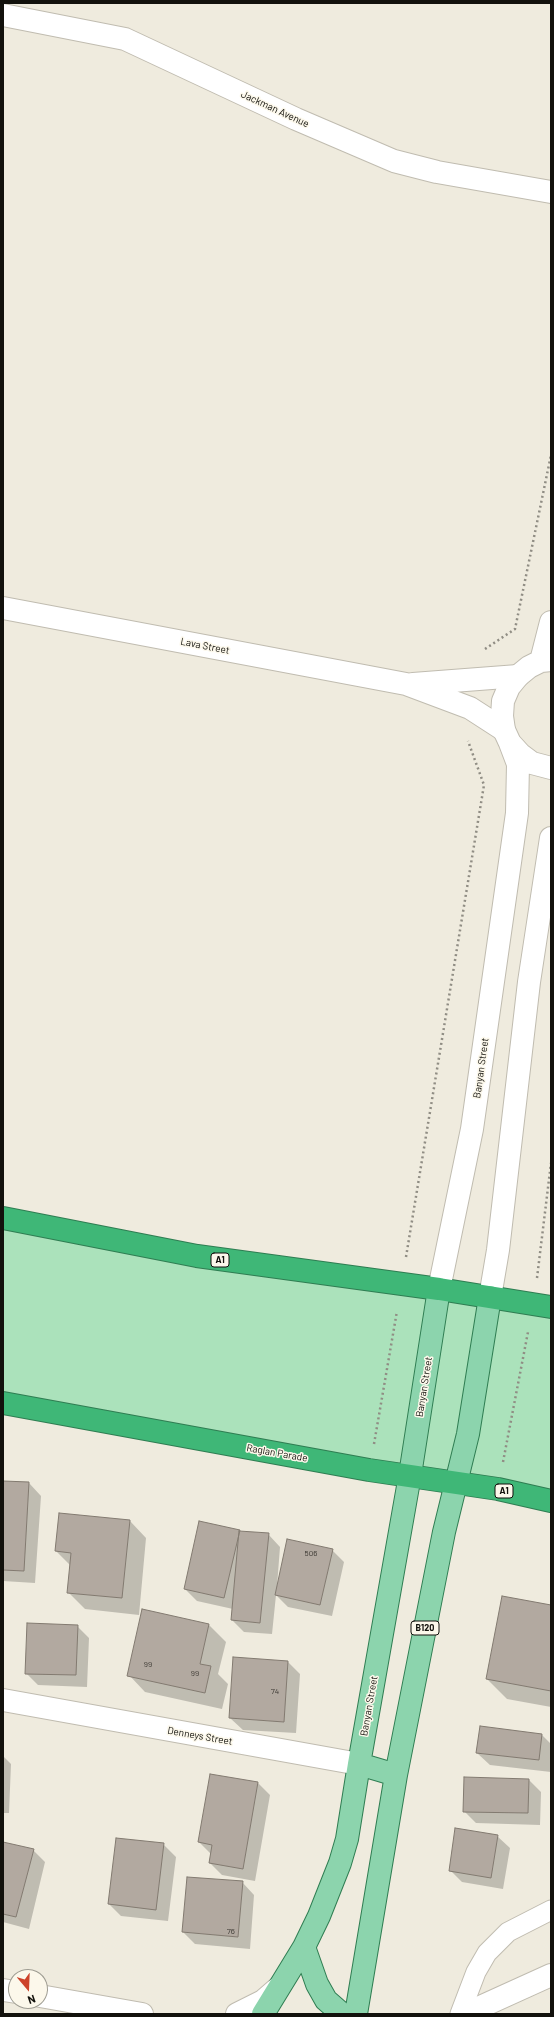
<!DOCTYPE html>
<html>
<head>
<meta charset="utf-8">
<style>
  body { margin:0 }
  #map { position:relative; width:554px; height:2017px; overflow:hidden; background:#efebde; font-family:Barlow,sans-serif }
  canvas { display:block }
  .frame { position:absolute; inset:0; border:4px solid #12110c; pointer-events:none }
  .north { position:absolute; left:8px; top:1969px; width:40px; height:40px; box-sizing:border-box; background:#fcf8eb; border:1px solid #9e9c92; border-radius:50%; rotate:161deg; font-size:11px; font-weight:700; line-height:16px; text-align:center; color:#12110c }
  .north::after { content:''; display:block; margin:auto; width:14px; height:18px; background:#cd422a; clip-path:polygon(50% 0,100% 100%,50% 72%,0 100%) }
</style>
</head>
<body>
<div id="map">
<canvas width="554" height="2017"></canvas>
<div class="frame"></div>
<div class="north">N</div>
</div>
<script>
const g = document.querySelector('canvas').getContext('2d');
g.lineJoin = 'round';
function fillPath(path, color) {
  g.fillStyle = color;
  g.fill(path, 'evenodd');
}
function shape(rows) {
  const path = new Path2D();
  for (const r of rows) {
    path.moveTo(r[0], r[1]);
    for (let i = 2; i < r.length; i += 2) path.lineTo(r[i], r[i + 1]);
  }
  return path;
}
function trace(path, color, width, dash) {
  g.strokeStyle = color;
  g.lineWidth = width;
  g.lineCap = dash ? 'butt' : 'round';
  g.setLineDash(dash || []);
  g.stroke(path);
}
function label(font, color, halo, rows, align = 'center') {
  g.font = font + ' Barlow,sans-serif';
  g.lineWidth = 3;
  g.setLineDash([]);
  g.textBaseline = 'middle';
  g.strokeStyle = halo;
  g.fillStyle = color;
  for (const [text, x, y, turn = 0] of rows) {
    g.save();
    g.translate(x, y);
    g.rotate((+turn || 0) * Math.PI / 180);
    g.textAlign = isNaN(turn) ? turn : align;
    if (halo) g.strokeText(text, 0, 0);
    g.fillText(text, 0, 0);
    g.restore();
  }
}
fillPath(shape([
  [3,1213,551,1307,551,1500,3,1403]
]), '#abe2bb');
fillPath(shape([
  [3,1482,29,1483,41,1496,35,1583,3,1581],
  [130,1521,146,1538,139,1615,85,1609,68,1592,71,1566,56,1551],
  [239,1532,268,1534,280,1547,277,1586,332,1550,344,1562,332,1616,288,1607,276,1595,272,1634,244,1632,232,1620,233,1609,197,1601,185,1589],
  [551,1606,551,1707,507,1699,487,1679],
  [209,1625,226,1642,218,1674,228,1684,222,1709,145,1692,129,1675],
  [77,1626,89,1638,87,1687,38,1685,26,1673],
  [234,1659,288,1662,300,1674,296,1733,243,1730,230,1718],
  [542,1735,551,1744,551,1772,490,1765,477,1753],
  [3,1756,11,1764,9,1813,3,1813],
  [529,1780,541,1792,540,1825,476,1823,464,1811],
  [258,1783,270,1795,255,1881,222,1875,210,1863,211,1854,199,1842],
  [497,1836,510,1848,503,1889,462,1882,450,1870],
  [3,1843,33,1850,45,1862,29,1929,3,1922],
  [163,1844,176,1857,168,1921,121,1916,109,1904],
  [242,1882,254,1895,250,1949,195,1944,183,1932]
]), '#0003');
const building = shape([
  [3,1481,29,1482,24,1571,3,1570,3,1481],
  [59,1513,130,1520,122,1598,67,1593,71,1553,55,1551,59,1513],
  [199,1521,240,1530,224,1598,184,1589,199,1521],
  [239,1531,269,1533,260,1623,231,1620,239,1531],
  [287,1539,333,1549,320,1605,275,1595,287,1539],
  [502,1596,551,1605,551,1691,486,1679,502,1596],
  [142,1609,209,1624,200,1664,211,1666,205,1693,127,1676,142,1609],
  [27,1623,78,1625,76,1675,25,1674,27,1623],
  [233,1657,288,1661,284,1722,229,1718,233,1657],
  [480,1726,542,1734,539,1760,476,1753,480,1726],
  [210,1774,258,1782,243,1869,209,1863,212,1845,198,1842,210,1774],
  [464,1777,529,1779,528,1813,463,1812,464,1777],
  [455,1828,498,1835,491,1878,449,1871,455,1828],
  [116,1838,164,1843,156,1910,108,1904,116,1838],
  [3,1842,34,1849,16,1917,3,1914,3,1842],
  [187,1877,243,1881,238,1937,182,1932,187,1877]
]);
fillPath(building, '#b2a9a0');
trace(building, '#827a70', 1);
const lane = shape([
  [460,2014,476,1972,487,1953,508,1932,551,1910]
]);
const street = shape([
  [3,15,125,39,296,119,394,161,437,172,551,192],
  [3,608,406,684,470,708,504,730],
  [413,684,518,676],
  [3,1700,359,1764],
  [3,1990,16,1992],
  [40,1996,142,2014],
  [237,2014,263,2001,278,1988],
  [465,2014,551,1975]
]);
const secondary = shape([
  [551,660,541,661,529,667,518,676,509,687,503,701,502,716,504,730,510,743,520,754,532,763,551,768],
  [541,661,551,622],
  [439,1289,472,1129,517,813,518,764,510,743],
  [490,1297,498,1250,529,982,551,838]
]);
const primary = shape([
  [359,1764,396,1775],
  [304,1947,317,1984,326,2000,342,2014],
  [263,2014,304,1947,319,1916,340,1863,347,1839,359,1764,410,1475,439,1289],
  [356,2014,396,1775,444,1532,468,1434,490,1297]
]);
const highway = shape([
  [3,1218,197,1256,439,1289,551,1307],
  [3,1403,369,1470,498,1489,551,1501]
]);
trace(lane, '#c0bcb0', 21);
trace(street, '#c0bcb0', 24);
trace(secondary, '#c0bcb0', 24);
trace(primary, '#2f7d52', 24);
trace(highway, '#2f7d52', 24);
trace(shape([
  [485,649,515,629,551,455],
  [406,1257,484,785,468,741],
  [537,1278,551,1163],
  [374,1444,397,1311],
  [503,1462,528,1332]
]), '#908d84', 2.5, [2, 3]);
trace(lane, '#fff', 19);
trace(street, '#fff', 22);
trace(secondary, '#fff', 22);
trace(primary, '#8cd4ad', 22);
trace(highway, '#3fb777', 22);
label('8px', '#3a3731', null, [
  ["506",311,1553],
  ["99",148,1664],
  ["99",195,1673],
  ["74",275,1691],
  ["76",231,1931]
]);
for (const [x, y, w] of [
  [220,1260,18],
  [504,1491,18],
  [425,1628,28]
]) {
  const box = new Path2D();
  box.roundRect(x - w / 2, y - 7, w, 14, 3);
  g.fillStyle = '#fcf8eb';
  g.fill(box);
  trace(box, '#12110c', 1);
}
label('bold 9px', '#12110c', null, [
  ["A1",220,1260],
  ["A1",504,1491],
  ["B120",425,1628]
]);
label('10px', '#12110c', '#fcf8eb', [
  ["Jackman Avenue",275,109,25],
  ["Lava Street",205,646,11],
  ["Banyan Street",481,1068,-82],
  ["Banyan Street",424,1387,-81],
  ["Raglan Parade",277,1453,10],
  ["Banyan Street",369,1706,-80],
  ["Denneys Street",200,1736,10]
]);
</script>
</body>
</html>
